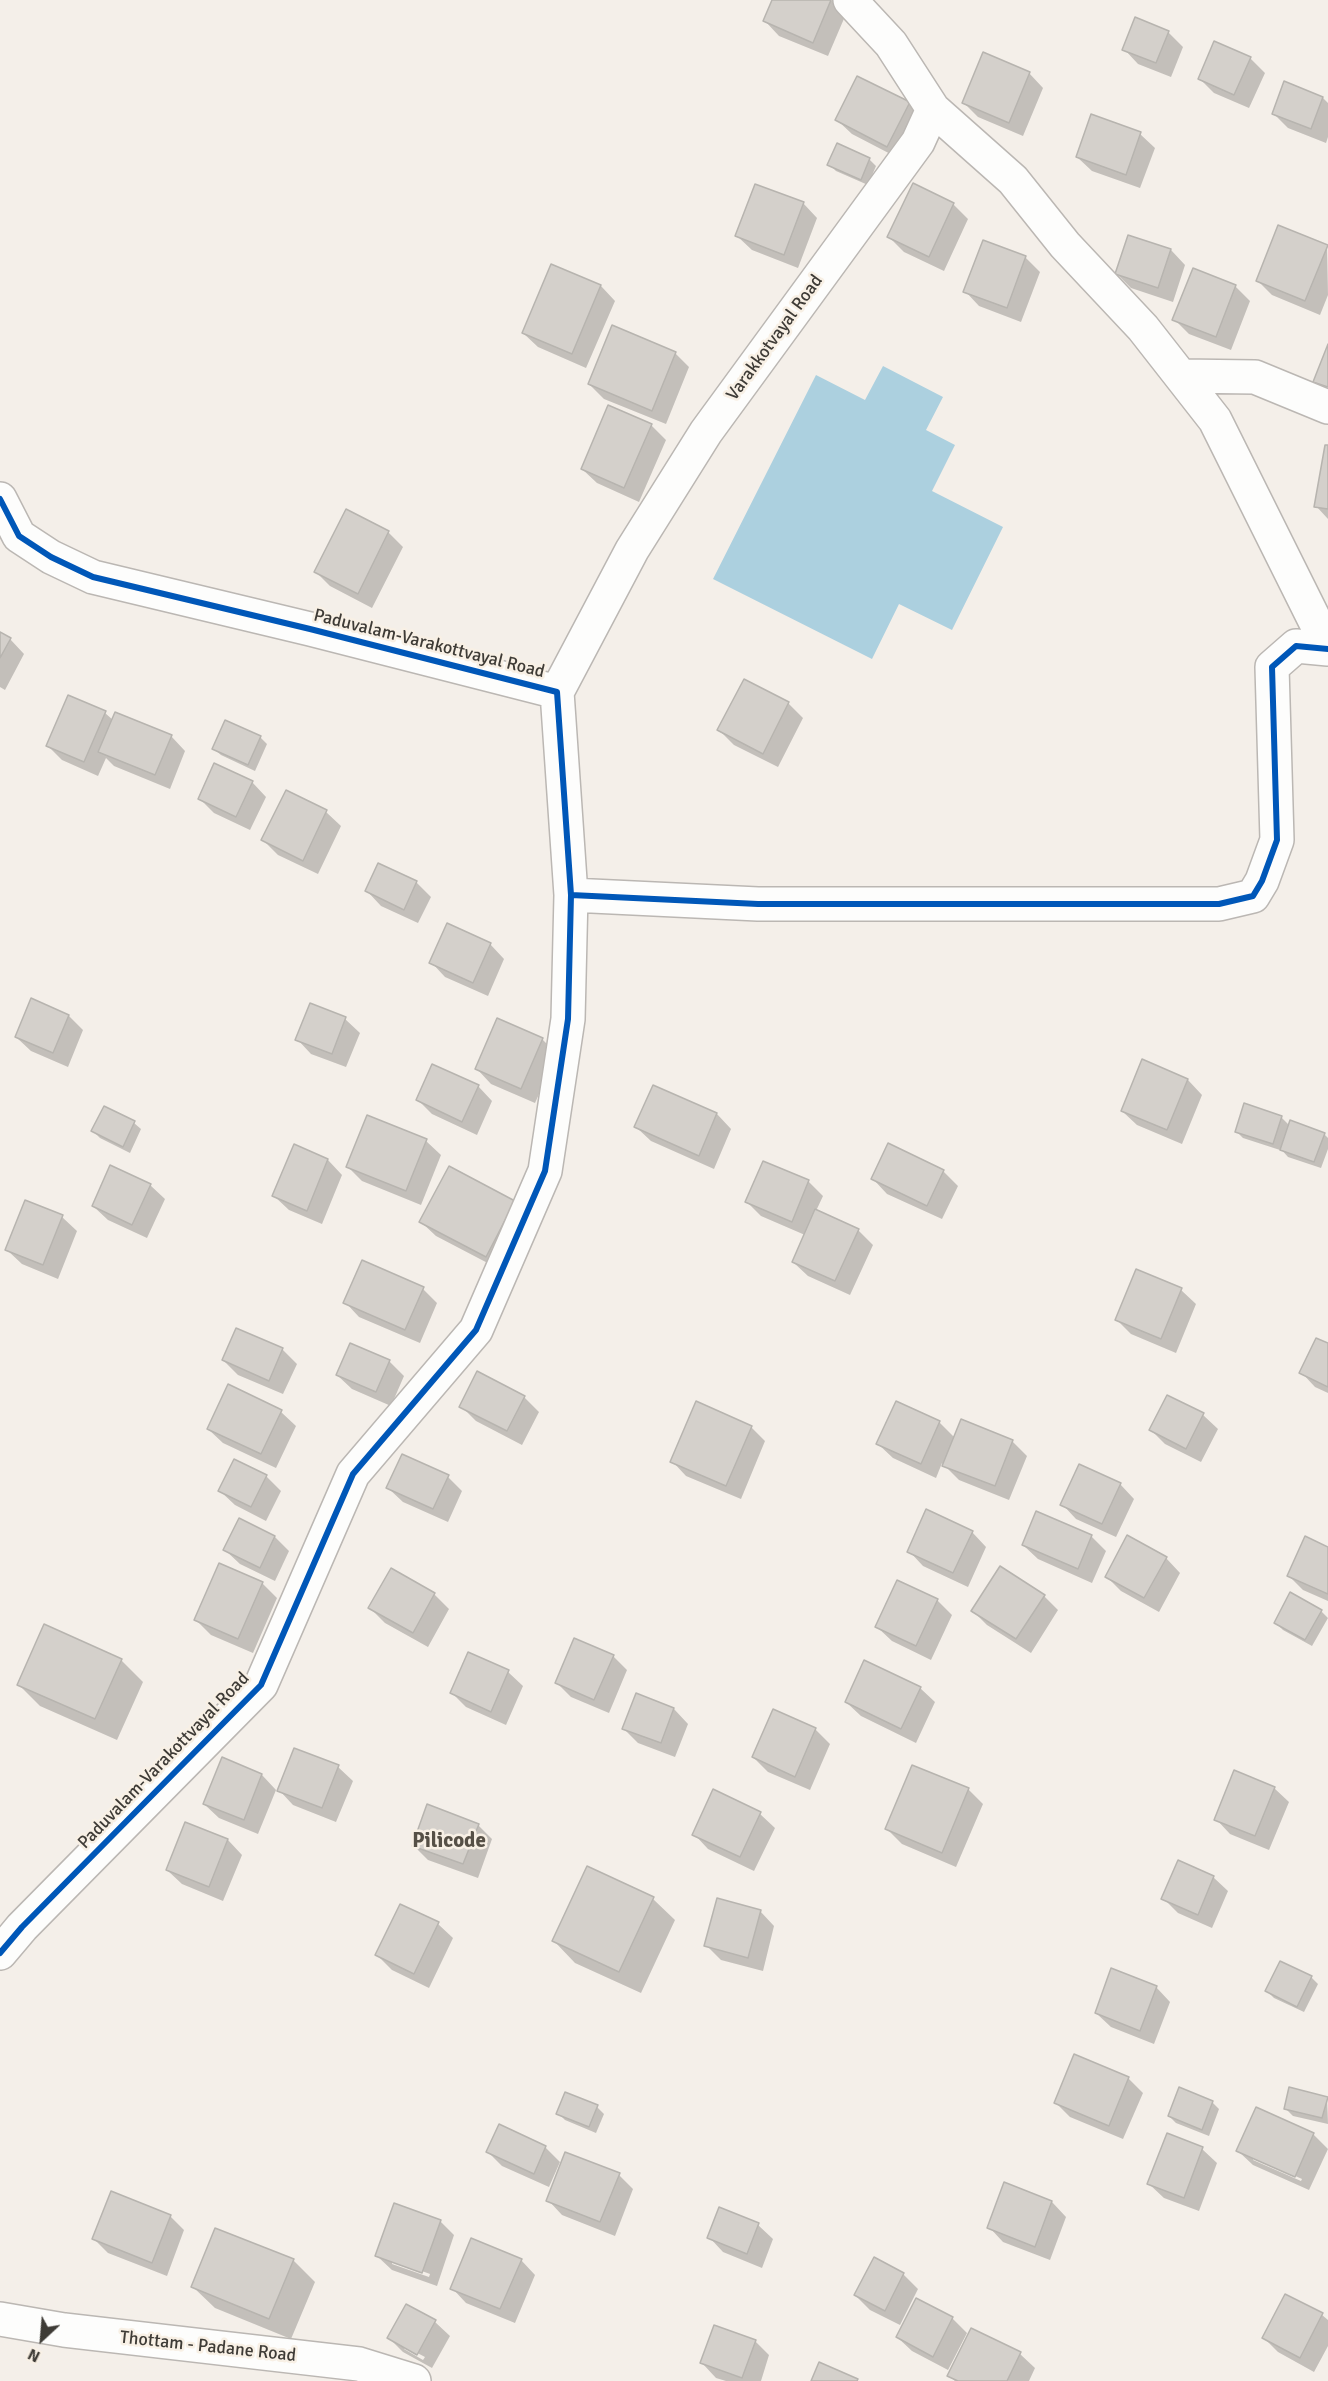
<!DOCTYPE html>
<html>
<head>
<meta charset="utf-8">
<style>
  body { margin:0 }
  #map { position:relative; width:1328px; height:2381px; overflow:hidden; background:#f4efe9; font-family:Signika,sans-serif }
  canvas { display:block }
  .north { position:absolute; left:12px; top:2309px; width:60px; height:60px; -webkit-text-stroke:4px #f8f0e5; paint-order:stroke; rotate:206deg; font-size:16px; font-weight:700; line-height:24px; text-align:center; color:#3e3b36 }
  .north::after { content:''; display:block; margin:auto; width:21px; height:27px; background:#3e3b36; clip-path:polygon(50% 0,100% 100%,50% 72%,0 100%) }
</style>
</head>
<body>
<div id="map">
<canvas width="1328" height="2381"></canvas>
<div class="north">N</div>
</div>
<script>
const g = document.querySelector('canvas').getContext('2d');
g.lineJoin = 'round';
function fillPath(path, color) {
  g.fillStyle = color;
  g.fill(path, 'evenodd');
}
function shape(rows) {
  const path = new Path2D();
  for (const r of rows) {
    path.moveTo(r[0], r[1]);
    for (let i = 2; i < r.length; i += 2) path.lineTo(r[i], r[i + 1]);
  }
  return path;
}
function trace(path, color, width, dash) {
  g.strokeStyle = color;
  g.lineWidth = width;
  g.lineCap = dash ? 'butt' : 'round';
  g.setLineDash(dash || []);
  g.stroke(path);
}
function label(font, color, halo, rows, align = 'center') {
  g.font = font + ' Signika,sans-serif';
  g.lineWidth = 5;
  g.setLineDash([]);
  g.textBaseline = 'middle';
  g.strokeStyle = halo;
  g.fillStyle = color;
  for (const [text, x, y, turn = 0] of rows) {
    g.save();
    g.translate(x, y);
    g.rotate((+turn || 0) * Math.PI / 180);
    g.textAlign = isNaN(turn) ? turn : align;
    if (halo) g.strokeText(text, 0, 0);
    g.fillText(text, 0, 0);
    g.restore();
  }
}
fillPath(shape([
  [883,366,943,397,926,430,955,445,932,491,1003,527,952,630,899,604,872,659,713,579,816,375,865,400]
]), '#acd0df');
fillPath(shape([
  [773,0,831,0,846,14,828,56,779,36,765,21],
  [1168,32,1183,47,1171,77,1138,64,1124,49],
  [1250,58,1265,73,1249,108,1214,93,1199,78],
  [1029,73,1043,88,1023,136,978,117,963,102],
  [1323,98,1328,103,1328,137,1326,143,1288,128,1274,114],
  [909,103,923,117,902,160,852,134,837,120],
  [1140,134,1155,148,1140,188,1092,171,1077,157],
  [838,145,869,159,876,166,868,185,836,171,829,164],
  [803,203,817,218,798,268,752,250,737,236],
  [953,204,968,219,944,271,904,252,889,237],
  [1327,246,1328,295,1320,315,1272,295,1258,281],
  [1171,250,1185,265,1173,302,1131,288,1117,274],
  [1025,257,1040,272,1021,322,979,306,965,291],
  [601,286,615,301,586,368,538,347,523,333],
  [1235,286,1250,301,1231,350,1189,334,1174,319],
  [675,353,689,367,666,424,604,399,589,384],
  [651,425,666,440,639,502,597,483,582,469],
  [1328,447,1328,519,1316,506],
  [388,532,403,547,372,608,330,586,316,572],
  [0,634,10,639,24,654,5,690,0,687],
  [788,703,803,718,778,767,734,745,719,730],
  [105,713,113,720,171,736,185,751,170,789,114,766,106,758,98,776,62,760,48,746],
  [260,737,267,744,255,771,221,755,214,749],
  [252,782,266,797,250,830,214,813,200,799],
  [287,792,326,812,341,826,318,874,278,855,263,840],
  [416,882,431,897,418,923,381,906,367,891],
  [490,944,504,959,488,996,445,977,431,962],
  [69,1016,83,1030,68,1067,31,1051,16,1037],
  [345,1019,360,1033,346,1067,311,1054,297,1039],
  [542,1039,557,1054,535,1103,491,1084,477,1069],
  [1188,1080,1202,1095,1182,1144,1137,1125,1122,1111],
  [478,1086,492,1101,477,1135,432,1114,418,1100],
  [654,1087,717,1114,731,1129,714,1169,651,1141,636,1127],
  [104,1108,134,1123,141,1129,130,1153,100,1138,93,1131],
  [368,1117,426,1141,441,1155,421,1205,362,1181,348,1167],
  [1281,1117,1290,1126,1324,1134,1328,1138,1328,1149,1321,1168,1288,1157,1280,1148,1280,1150,1243,1138,1236,1131],
  [295,1146,328,1160,342,1175,322,1224,289,1210,274,1196],
  [943,1171,958,1186,942,1219,887,1194,873,1179],
  [808,1181,823,1196,816,1211,858,1230,873,1245,850,1295,808,1276,793,1262,805,1235,761,1216,747,1202],
  [150,1185,165,1199,147,1238,108,1220,93,1206],
  [26,1202,62,1217,77,1231,58,1279,22,1264,7,1250],
  [514,1202,501,1270,436,1236,421,1222],
  [423,1289,437,1303,420,1343,359,1317,345,1302],
  [1181,1290,1196,1304,1176,1353,1131,1334,1117,1320],
  [1328,1345,1328,1393,1315,1387,1301,1372],
  [282,1349,297,1364,283,1394,238,1375,223,1360],
  [389,1361,404,1376,391,1406,352,1389,337,1375],
  [228,1386,281,1412,296,1426,276,1468,223,1443,208,1429],
  [524,1397,539,1412,522,1445,476,1421,461,1406],
  [1168,1397,1203,1415,1218,1429,1201,1462,1165,1444,1151,1430],
  [939,1422,955,1438,1012,1441,1027,1456,1009,1500,959,1480,942,1463,936,1478,893,1458,878,1444],
  [751,1427,765,1441,741,1499,686,1476,672,1461],
  [266,1476,281,1491,266,1521,235,1505,220,1491],
  [448,1477,462,1491,448,1522,403,1502,388,1488],
  [1120,1484,1134,1499,1116,1537,1076,1519,1062,1504],
  [1037,1513,1091,1536,1106,1551,1092,1583,1038,1559,1023,1545],
  [240,1520,275,1537,289,1551,275,1581,240,1564,225,1550],
  [972,1532,986,1547,968,1587,923,1566,909,1551],
  [1328,1549,1328,1601,1303,1590,1289,1576],
  [1166,1558,1180,1573,1159,1612,1121,1591,1106,1576],
  [220,1565,262,1583,277,1598,253,1653,211,1635,196,1620],
  [898,1582,937,1600,952,1615,931,1660,892,1641,877,1627],
  [434,1594,449,1609,428,1647,385,1623,370,1608],
  [1044,1596,1058,1610,1031,1653,987,1625,973,1611],
  [1321,1611,1328,1618,1312,1646,1283,1630,1276,1623],
  [45,1626,121,1660,143,1682,117,1740,40,1706,19,1685],
  [469,1654,508,1672,523,1686,506,1725,466,1707,452,1693],
  [613,1656,627,1670,609,1713,571,1697,557,1683],
  [920,1688,935,1702,916,1743,861,1716,846,1702],
  [674,1709,688,1724,675,1757,638,1743,624,1729],
  [815,1729,830,1744,810,1790,768,1772,753,1757],
  [223,1759,262,1775,276,1790,258,1834,219,1818,204,1804],
  [338,1767,353,1781,336,1822,293,1805,279,1790],
  [1274,1788,1289,1802,1269,1850,1230,1834,1216,1819],
  [968,1789,983,1804,956,1867,902,1844,887,1829],
  [760,1814,775,1828,754,1871,708,1849,694,1834],
  [186,1824,228,1840,242,1855,223,1901,182,1884,167,1870],
  [478,1825,492,1839,478,1878,428,1860,413,1845],
  [1213,1877,1228,1891,1212,1928,1178,1913,1163,1898],
  [653,1899,675,1920,641,1993,575,1963,554,1941],
  [760,1911,774,1926,763,1971,721,1960,706,1945],
  [438,1924,453,1938,429,1988,392,1970,377,1955],
  [1311,1977,1318,1984,1304,2012,1274,1998,1267,1991],
  [1156,1987,1170,2002,1154,2044,1111,2027,1096,2013],
  [1128,2078,1143,2093,1123,2139,1070,2117,1056,2103],
  [1327,2098,1328,2124,1293,2116,1286,2109],
  [1212,2102,1219,2109,1209,2136,1176,2123,1169,2116],
  [597,2107,604,2114,596,2133,565,2120,558,2113],
  [1313,2134,1328,2149,1309,2190,1253,2165,1238,2151],
  [1253,2157,1302,2179,1301,2181,1253,2160],
  [1168,2135,1202,2149,1217,2163,1199,2211,1164,2198,1149,2184],
  [545,2147,560,2162,549,2187,502,2166,488,2152],
  [619,2175,633,2189,615,2236,562,2215,548,2200],
  [1005,2184,1052,2202,1066,2217,1050,2260,1003,2242,989,2227],
  [170,2216,184,2230,167,2276,108,2253,94,2239],
  [440,2221,454,2235,437,2286,392,2270,377,2256],
  [392,2260,430,2274,429,2277,392,2264],
  [758,2225,773,2239,762,2268,723,2252,709,2237],
  [293,2260,315,2282,291,2339,215,2308,193,2287],
  [521,2260,535,2275,515,2323,466,2303,452,2288],
  [903,2274,918,2289,900,2325,870,2310,855,2295],
  [1286,2296,1322,2315,1328,2320,1328,2346,1314,2372,1278,2352,1264,2338],
  [406,2306,435,2322,450,2336,432,2368,403,2352,389,2338],
  [404,2346,425,2357,423,2360,404,2349],
  [952,2318,967,2333,948,2370,912,2351,897,2337],
  [972,2330,1020,2354,1035,2368,1029,2381,955,2381,949,2376],
  [755,2341,769,2355,761,2381,726,2381,716,2378,702,2363]
]), '#0003');
const building = shape([
  [772,0,831,0,813,43,763,21,772,0],
  [1135,17,1169,31,1156,63,1122,50,1135,17],
  [1214,41,1251,57,1234,95,1198,79,1214,41],
  [983,52,1030,72,1009,123,962,103,983,52],
  [857,76,910,102,887,147,835,120,857,76],
  [1284,81,1323,97,1311,129,1272,114,1284,81],
  [1091,114,1141,132,1126,175,1076,157,1091,114],
  [837,143,870,158,861,180,827,165,837,143],
  [913,183,954,203,929,257,887,237,913,183],
  [755,184,804,202,784,255,735,236,755,184],
  [1278,225,1328,245,1305,301,1256,281,1278,225],
  [1128,235,1171,249,1158,288,1115,274,1128,235],
  [983,240,1026,256,1007,308,963,292,983,240],
  [551,264,601,285,572,354,522,333,551,264],
  [1193,268,1236,285,1216,337,1172,320,1193,268],
  [612,325,676,352,652,411,588,384,612,325],
  [1328,344,1328,387,1313,382,1328,344],
  [608,405,652,424,624,488,581,469,608,405],
  [1325,445,1328,445,1328,509,1314,507,1325,445],
  [346,509,389,531,358,594,314,572,346,509],
  [0,632,11,638,0,658,0,632],
  [744,679,789,702,763,754,717,730,744,679],
  [68,695,106,711,84,762,46,746,68,695],
  [115,712,172,735,155,775,98,752,115,712],
  [225,720,261,736,248,765,212,749,225,720],
  [214,763,253,781,236,817,198,799,214,763],
  [286,790,327,810,303,861,261,840,286,790],
  [378,863,417,881,404,910,365,891,378,863],
  [447,923,491,943,473,983,429,963,447,923],
  [31,998,69,1015,53,1053,15,1037,31,998],
  [310,1003,346,1017,332,1054,295,1040,310,1003],
  [497,1018,543,1038,521,1089,475,1069,497,1018],
  [1142,1059,1188,1079,1167,1130,1121,1111,1142,1059],
  [432,1064,479,1085,462,1122,416,1100,432,1064],
  [653,1085,717,1113,699,1156,634,1127,653,1085],
  [1244,1103,1282,1116,1273,1144,1235,1132,1244,1103],
  [104,1106,135,1121,123,1147,91,1131,104,1106],
  [367,1115,427,1139,406,1191,346,1167,367,1115],
  [1290,1120,1325,1133,1314,1162,1280,1150,1290,1120],
  [888,1143,944,1170,927,1206,871,1179,888,1143],
  [294,1144,328,1159,307,1211,272,1196,294,1144],
  [763,1161,809,1180,792,1222,745,1202,763,1161],
  [110,1165,151,1184,132,1225,92,1206,110,1165],
  [449,1166,515,1201,486,1257,419,1222,449,1166],
  [25,1200,63,1215,43,1265,5,1250,25,1200],
  [815,1209,859,1229,835,1281,792,1262,815,1209],
  [362,1260,424,1287,405,1330,343,1303,362,1260],
  [1136,1269,1182,1288,1161,1339,1115,1320,1136,1269],
  [236,1328,283,1348,269,1381,222,1360,236,1328],
  [1316,1338,1328,1343,1328,1387,1299,1373,1316,1338],
  [350,1343,390,1360,376,1392,336,1375,350,1343],
  [477,1371,525,1396,507,1431,459,1407,477,1371],
  [228,1384,282,1410,261,1454,207,1429,228,1384],
  [1167,1395,1204,1413,1186,1449,1149,1430,1167,1395],
  [696,1401,752,1426,726,1486,670,1462,696,1401],
  [896,1401,940,1421,921,1464,876,1444,896,1401],
  [961,1419,1013,1440,995,1486,942,1466,961,1419],
  [402,1454,449,1475,433,1509,386,1488,402,1454],
  [234,1459,267,1475,251,1507,218,1491,234,1459],
  [1079,1464,1121,1483,1102,1524,1060,1505,1079,1464],
  [926,1509,973,1531,953,1573,907,1552,926,1509],
  [1036,1511,1092,1535,1078,1569,1022,1545,1036,1511],
  [239,1518,275,1536,260,1568,223,1550,239,1518],
  [1127,1535,1167,1557,1144,1598,1105,1577,1127,1535],
  [1305,1536,1328,1547,1328,1594,1287,1576,1305,1536],
  [219,1563,263,1582,238,1639,194,1620,219,1563],
  [1000,1566,1045,1595,1016,1639,971,1611,1000,1566],
  [391,1568,435,1593,413,1633,368,1608,391,1568],
  [897,1580,938,1599,916,1646,875,1627,897,1580],
  [1290,1592,1322,1610,1305,1640,1274,1623,1290,1592],
  [44,1624,122,1659,95,1719,17,1685,44,1624],
  [574,1638,614,1655,594,1700,555,1683,574,1638],
  [468,1652,509,1670,491,1712,450,1693,468,1652],
  [864,1660,921,1687,901,1729,845,1702,864,1660],
  [636,1693,674,1708,661,1743,622,1729,636,1693],
  [773,1709,816,1728,795,1777,752,1757,773,1709],
  [294,1748,339,1765,322,1808,277,1791,294,1748],
  [222,1757,262,1774,244,1820,203,1804,222,1757],
  [912,1765,969,1788,942,1853,885,1829,912,1765],
  [1234,1770,1275,1787,1255,1836,1214,1820,1234,1770],
  [713,1789,761,1812,740,1857,692,1835,713,1789],
  [427,1804,479,1824,463,1864,412,1846,427,1804],
  [185,1822,228,1839,209,1887,166,1870,185,1822],
  [1178,1860,1214,1876,1198,1915,1161,1899,1178,1860],
  [587,1866,654,1897,619,1972,552,1941,587,1866],
  [717,1898,761,1910,748,1958,704,1946,717,1898],
  [400,1904,439,1922,414,1974,375,1955,400,1904],
  [1280,1961,1312,1976,1297,2007,1265,1991,1280,1961],
  [1111,1968,1157,1986,1140,2031,1095,2013,1111,1968],
  [1074,2054,1129,2077,1109,2126,1054,2103,1074,2054],
  [1179,2087,1213,2101,1202,2130,1168,2116,1179,2087],
  [1289,2087,1328,2097,1322,2118,1284,2109,1289,2087],
  [565,2092,598,2105,589,2127,556,2114,565,2092],
  [1256,2107,1314,2133,1295,2177,1236,2151,1256,2107],
  [499,2124,546,2146,534,2174,486,2152,499,2124],
  [1167,2133,1203,2147,1184,2198,1147,2184,1167,2133],
  [565,2152,620,2173,600,2222,546,2201,565,2152],
  [1004,2182,1052,2201,1035,2247,987,2228,1004,2182],
  [111,2191,171,2215,152,2263,92,2239,111,2191],
  [394,2203,441,2220,422,2273,375,2256,394,2203],
  [719,2207,759,2223,747,2254,707,2238,719,2207],
  [215,2228,294,2259,269,2319,191,2287,215,2228],
  [471,2238,522,2259,500,2309,450,2289,471,2238],
  [874,2257,904,2273,885,2311,854,2295,874,2257],
  [1285,2294,1323,2313,1300,2358,1262,2338,1285,2294],
  [916,2298,953,2317,933,2357,896,2337,916,2298],
  [406,2304,436,2320,417,2355,387,2338,406,2304],
  [714,2325,756,2340,742,2378,700,2363,714,2325],
  [971,2328,1021,2352,1007,2381,958,2381,947,2376,971,2328],
  [819,2362,858,2379,857,2381,811,2381,819,2362]
]);
fillPath(building, '#d4d0cb');
trace(building, '#b7b4af', 1.5);
const minor = shape([
  [933,109,1013,180,1065,245,1143,328,1215,420,1328,647],
  [1181,376,1255,377,1328,407],
  [0,499,19,536,51,557,93,577,310,629,557,692,571,895,568,1019,545,1171,476,1330,353,1474,261,1685,22,1927,0,1953],
  [557,692,632,550,706,432,918,142,933,109,891,44,850,0],
  [571,895,758,904,1219,904,1253,896,1262,881,1277,840,1272,667,1296,646,1328,649],
  [0,2319,64,2330,359,2364,414,2381]
]);
trace(minor, '#bbb7b3', 36);
trace(minor, '#fdfdfc', 33);
trace(shape([
  [0,499,19,536,51,557,93,577,310,629,557,692,571,895,568,1019,545,1171,476,1330,353,1474,261,1685,22,1927,0,1953],
  [571,895,758,904,1219,904,1253,896,1262,881,1277,840,1272,667,1296,646,1328,649]
]), '#0057b8', 6);
label('18px', '#3e3b36', '#f8f0e5', [
  ["Varakkotvayal Road",775,338,-54],
  ["Paduvalam-Varakottvayal Road",429,644,14],
  ["Paduvalam-Varakottvayal Road",164,1761,-46],
  ["Thottam - Padane Road",208,2347,6]
]);
label('bold 21px', '#565046', '#f8f0e5', [
  ["Pilicode",449,1841]
]);
</script>
</body>
</html>
